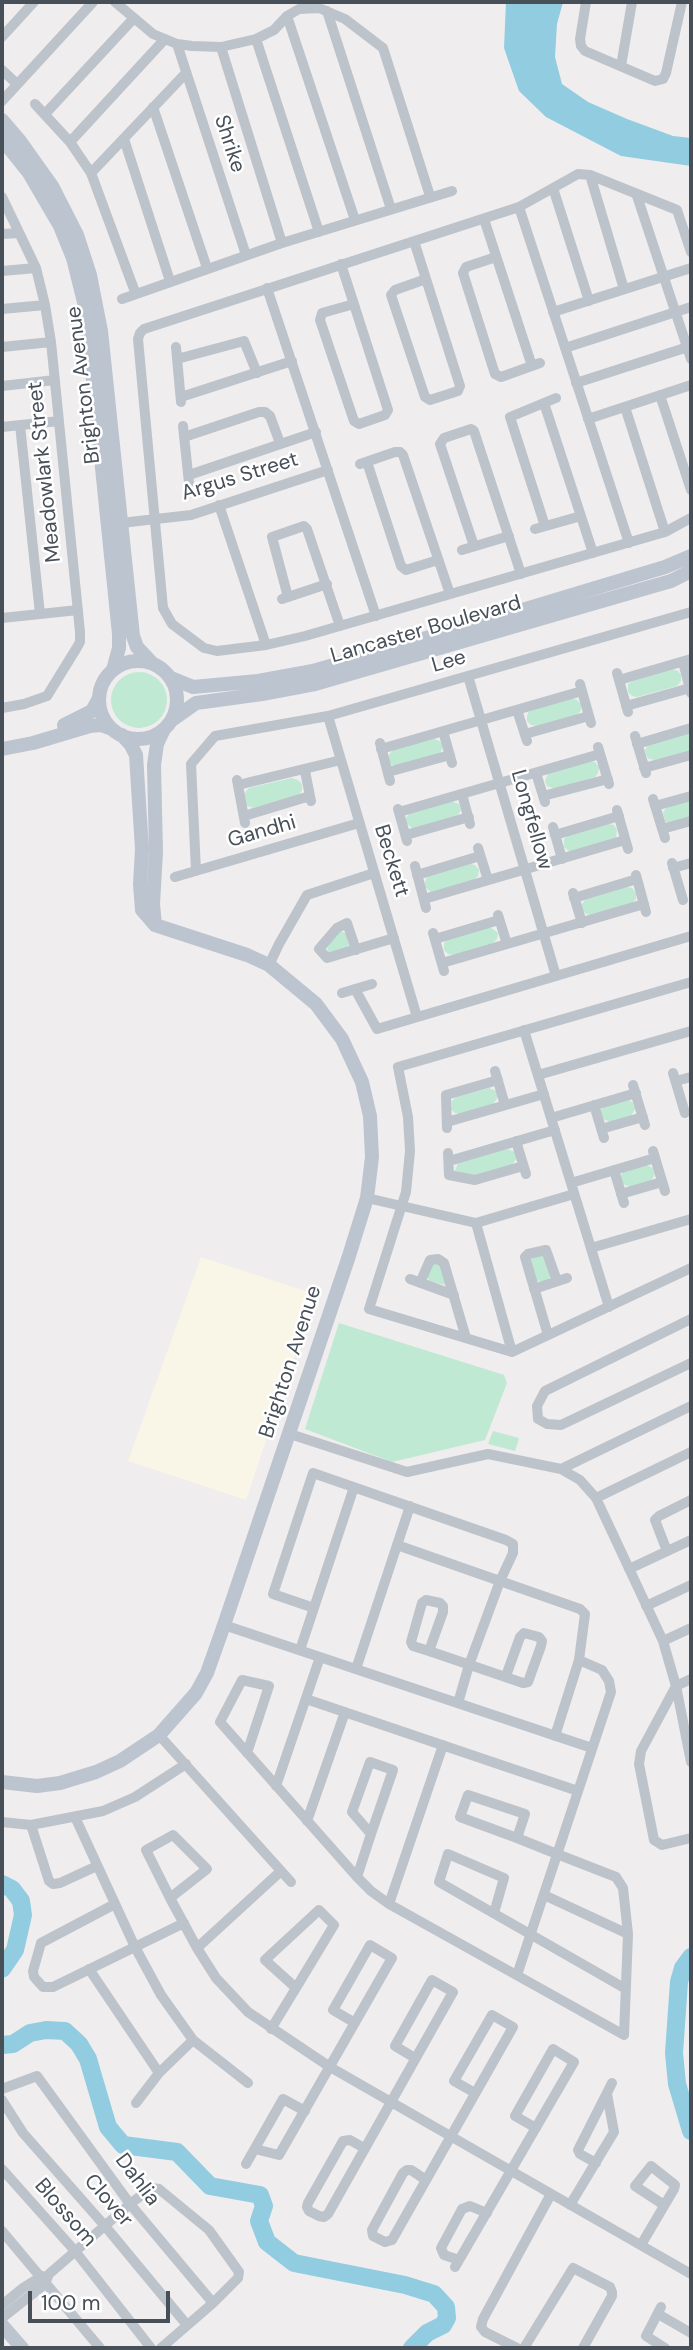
<!DOCTYPE html>
<html>
<head>
<meta charset="utf-8">
<style>
  body { margin:0 }
  #map { position:relative; width:693px; height:2350px; overflow:hidden; background:#efeded; font-family:"DM Sans",sans-serif }
  canvas { display:block }
  .frame { position:absolute; inset:0; border:4px solid #474f58; pointer-events:none }
  .scale { position:absolute; left:28px; top:2291px; width:142px; height:32px; box-sizing:border-box; border:4px solid #474f58; border-top:0; padding-left:9px; font-size:21px; line-height:24px; white-space:nowrap; color:#474f58; -webkit-text-stroke:5px #fff; paint-order:stroke }
</style>
</head>
<body>
<div id="map">
<canvas width="693" height="2350"></canvas>
<div class="frame"></div>
<div class="scale">100 m</div>
</div>
<script>
const g = document.querySelector('canvas').getContext('2d');
g.lineJoin = 'round';
function fillPath(path, color) {
  g.fillStyle = color;
  g.fill(path, 'evenodd');
}
function shape(rows) {
  const path = new Path2D();
  for (const r of rows) {
    if (r.length === 3) {
      path.moveTo(r[0] + r[2], r[1]);
      path.arc(r[0], r[1], r[2], 0, 2 * Math.PI);
      continue;
    }
    path.moveTo(r[0], r[1]);
    for (let i = 2; i < r.length; i += 2) path.lineTo(r[i], r[i + 1]);
  }
  return path;
}
function trace(path, color, width, dash) {
  g.strokeStyle = color;
  g.lineWidth = width;
  g.lineCap = dash ? 'butt' : 'round';
  g.setLineDash(dash || []);
  g.stroke(path);
}
function label(font, color, halo, rows, align = 'center') {
  g.font = font + ' "DM Sans",sans-serif';
  g.lineWidth = 5;
  g.setLineDash([]);
  g.textBaseline = 'middle';
  g.strokeStyle = halo;
  g.fillStyle = color;
  for (const [text, x, y, turn = 0] of rows) {
    g.save();
    g.translate(x, y);
    g.rotate((+turn || 0) * Math.PI / 180);
    g.textAlign = isNaN(turn) ? turn : align;
    if (halo) g.strokeText(text, 0, 0);
    g.fillText(text, 0, 0);
    g.restore();
  }
}
fillPath(shape([
  [201,1257,315,1294,246,1500,128,1461]
]), '#f9f5e7');
fillPath(shape([
  [672,669,678,671,681,675,681,681,677,686,637,697,632,696,628,692,628,684,633,681],
  [139,700,28],
  [572,698,577,700,581,704,581,710,577,715,537,726,531,725,527,721,527,716,529,711],
  [691,732,691,750,655,760,649,759,646,755,645,750,648,745],
  [433,738,441,742,443,747,440,753,395,766,390,764,388,756,393,750],
  [590,761,595,762,599,767,598,773,595,777,555,789,547,786,545,781,548,774],
  [292,778,298,780,302,784,302,790,299,795,253,808,246,805,244,794,249,788],
  [691,800,691,818,667,823,665,821,663,813,666,808],
  [451,801,459,804,461,810,458,815,413,829,407,824,406,818,409,814],
  [608,824,614,825,617,830,616,838,570,852,564,847,564,839,569,835],
  [470,864,475,865,479,870,478,876,474,880,431,892,425,887,425,882,427,877],
  [627,887,632,888,636,893,636,899,632,903,592,915,586,914,582,910,582,904,585,900],
  [490,927,498,933,497,939,493,943,454,955,448,954,444,950,444,944,446,940],
  [341,931,346,934,349,947,331,953,328,952,327,948,336,934],
  [489,1088,496,1091,498,1097,493,1104,461,1114,455,1113,451,1109,452,1101,456,1097],
  [629,1100,633,1103,635,1109,631,1116,610,1122,603,1119,600,1111,603,1107],
  [507,1149,515,1152,517,1158,512,1165,479,1175,471,1175,455,1171,458,1163],
  [646,1165,653,1168,655,1174,651,1181,630,1187,623,1184,620,1177,623,1172],
  [544,1254,551,1275,548,1280,541,1282,536,1280,530,1259,531,1256],
  [440,1263,446,1283,444,1285,429,1281,427,1276,431,1264],
  [339,1323,504,1375,507,1383,485,1440,392,1462,305,1429],
  [493,1431,519,1438,515,1451,488,1444]
]), '#bfe9d2');
fillPath(shape([
  [506,2,563,2,557,24,555,57,562,84,588,102,627,119,673,136,691,138,691,166,621,156,546,117,519,91,504,48]
]), '#91cce1');
trace(shape([
  [2,1884,12,1889,21,1901,23,1915,15,1950,2,1969],
  [691,1957,683,1968,679,1982,674,2053,677,2084,691,2131],
  [2,2045,13,2044,30,2033,46,2030,65,2031,79,2044,88,2059,108,2127,123,2145,177,2152,210,2186,260,2195,264,2206,259,2221,267,2242,294,2263,405,2285,434,2294,446,2307,447,2318,443,2325,427,2333,412,2348]
]), '#91cce1', 18);
trace(shape([
  [115,2,153,34,177,44,192,46,221,47,256,39,274,30,287,16,299,9,319,8,345,19,383,48,430,196],
  [586,2,580,39,581,46,585,51,655,81,663,79,666,73,682,2],
  [327,11,391,209],
  [287,16,355,220],
  [2,37,34,2],
  [256,39,319,232],
  [177,44,246,255],
  [221,47,282,243],
  [621,66,632,2],
  [2,70,17,84],
  [2,101,93,2],
  [35,104,70,142,91,173,135,292],
  [153,107,207,268],
  [45,114,134,18],
  [124,139,170,281],
  [70,142,164,40],
  [91,173,186,73],
  [590,175,624,289],
  [553,188,589,301],
  [637,196,691,359],
  [2,197,36,268,45,305,51,342,80,632,80,642,76,649,47,696,24,704,2,708],
  [519,207,629,543],
  [484,219,532,366],
  [2,234,19,233],
  [414,241,426,279,460,386,458,391,430,400,425,397,391,295,395,290,426,279],
  [691,252,677,210,590,175,578,174,519,207,144,329,140,333,138,339,163,608,172,624,204,648,217,651,266,645,305,636,665,532,691,518],
  [496,257,466,267,463,273,495,374,501,377,540,363],
  [341,264,388,410,385,415,359,424,354,421,320,320,322,313,354,304],
  [2,271,36,268],
  [267,288,376,616],
  [122,299,282,243,452,191],
  [2,309,45,305],
  [553,312,691,268],
  [2,347,51,342],
  [176,347,181,402],
  [565,348,691,307],
  [177,359,244,341,257,373],
  [576,383,691,346],
  [2,386,55,380],
  [660,395,691,490],
  [181,397,292,361],
  [544,403,593,553],
  [625,407,665,532],
  [588,419,691,385],
  [20,425,40,614],
  [183,426,189,483],
  [2,427,59,421],
  [184,437,259,412,265,412,270,416,280,443],
  [367,462,401,566,406,570,438,560],
  [360,464,395,452,400,452,403,455,450,594],
  [189,475,316,432],
  [219,505,266,645],
  [121,523,191,515,328,470],
  [545,526,510,417,556,398],
  [535,529,581,516],
  [474,546,440,444,444,438,471,429,474,431,521,574],
  [462,550,509,536],
  [288,597,272,537,304,526,307,529,340,626],
  [282,599,327,584],
  [2,618,78,610],
  [683,662,691,693],
  [617,673,628,712],
  [468,676,556,976],
  [619,680,691,659],
  [580,684,591,723],
  [626,706,690,688],
  [517,710,527,741],
  [328,716,417,1017],
  [443,731,452,763],
  [525,734,589,716],
  [635,736,646,773],
  [380,743,390,781],
  [637,744,691,728],
  [598,747,609,784],
  [381,749,582,691],
  [644,768,691,755],
  [305,771,311,801],
  [388,772,450,755],
  [536,773,545,802],
  [237,780,245,823],
  [238,785,341,760],
  [462,794,470,824],
  [543,796,608,779],
  [653,799,665,838],
  [655,806,691,796],
  [398,809,407,841],
  [617,810,628,849],
  [399,812,600,754],
  [244,816,310,796],
  [553,827,562,859],
  [662,829,691,821],
  [406,835,469,817],
  [555,835,619,816],
  [478,848,488,880],
  [672,863,683,900],
  [415,866,426,908],
  [673,868,691,863],
  [196,871,191,764,215,736,328,716,691,612],
  [417,875,480,856],
  [636,875,646,912],
  [175,877,359,823],
  [573,893,582,923],
  [574,898,637,879],
  [424,899,625,840],
  [498,915,507,944],
  [433,933,444,971],
  [435,939,499,920],
  [356,950,347,923,337,928,319,949,327,958,394,938],
  [442,963,644,904],
  [269,965,279,944,307,895,374,873],
  [691,982,398,1067,408,1117,410,1151,406,1192,369,1309,512,1352,691,1268],
  [355,989,377,1029,691,936],
  [342,993,372,984],
  [524,1030,609,1307],
  [495,1071,505,1105],
  [673,1073,685,1113],
  [538,1075,691,1031],
  [676,1081,691,1077],
  [633,1085,645,1125],
  [594,1105,604,1138],
  [551,1118,636,1093],
  [447,1122,544,1094],
  [447,1128,446,1095,498,1080],
  [601,1129,643,1117],
  [516,1141,526,1174],
  [653,1151,665,1191],
  [448,1153,449,1175,475,1180,523,1166],
  [449,1161,555,1130],
  [614,1170,624,1203],
  [571,1183,655,1158],
  [621,1194,662,1182],
  [367,1198,476,1223,574,1194],
  [476,1223,512,1352],
  [591,1248,691,1219],
  [410,1279,454,1295],
  [420,1283,430,1260,438,1259,444,1263,466,1338],
  [534,1289,567,1278],
  [691,1319,545,1391,537,1406,538,1419,547,1424,561,1425,691,1363],
  [548,1335,525,1257,528,1254,546,1250,557,1281],
  [290,1434,407,1472,488,1454,561,1469,580,1480,596,1498,663,1641,676,1686,691,1762],
  [561,1469,691,1406],
  [596,1498,691,1452],
  [397,1545,580,1609,585,1614,579,1660,555,1736],
  [667,1551,655,1520,659,1516,691,1500],
  [629,1569,691,1540],
  [646,1606,691,1585],
  [314,1608,273,1594,313,1473,506,1540,513,1544,513,1553,500,1581,469,1665,458,1703],
  [224,1625,592,1748],
  [663,1641,691,1628],
  [300,1650,354,1487],
  [429,1651,443,1612,443,1606,440,1603,426,1600,422,1603,411,1642,413,1646,429,1651,523,1683,528,1682,541,1646,542,1641,539,1637,524,1633,520,1637,506,1676],
  [356,1669,410,1506],
  [691,1679,676,1686,641,1751,639,1764,654,1840,662,1845,691,1838],
  [306,1699,578,1791],
  [159,1735,291,1882],
  [247,1753,269,1686,242,1680,220,1722,357,1877,371,1891,389,1904,624,2035,628,1934,623,1888,616,1877,557,1854,517,1838,460,1817,468,1795,525,1814,517,1838],
  [276,1786,320,1657],
  [75,1817,135,1947,161,1995,193,2040],
  [307,1821,345,1712],
  [2,1822,31,1825,103,1811,135,1797,186,1764],
  [31,1825,49,1881,53,1884,60,1883,97,1866],
  [357,1877,371,1834,393,1770,370,1762,352,1812,371,1834],
  [544,1895,628,1934],
  [170,1898,207,1869,173,1835,146,1850,170,1898,197,1948,216,1978,248,2012,330,2067,691,2274],
  [115,1904,41,1943,33,1971,34,1977,43,1987,53,1987,184,1923],
  [389,1904,443,1745],
  [494,1913,504,1878,448,1854,439,1882,626,1989],
  [197,1948,281,1871],
  [89,1969,159,2073],
  [517,1975,611,1692,609,1681,602,1670,579,1660],
  [271,2029,296,1988,334,1925,319,1910,265,1960,296,1988],
  [2,2089,37,2076,130,2204,213,2303],
  [2,2100,23,2133,105,2226,187,2325],
  [136,2103,159,2073,193,2040,248,2083],
  [364,2148,350,2140,343,2141,308,2203,307,2207,309,2211,319,2216,324,2217,328,2214,453,1992,432,1980,395,2046,415,2058],
  [255,2149,279,2155,392,1958,370,1945,333,2010,355,2023],
  [596,2163,580,2154,578,2150,612,2083],
  [246,2164,283,2099,305,2111],
  [2,2169,75,2251,151,2348],
  [426,2180,411,2170,407,2170,403,2173,372,2230,373,2236,385,2242,392,2240,513,2027,492,2015,454,2081,475,2093],
  [570,2205,614,2132,607,2094],
  [2,2231,100,2348],
  [641,2245,674,2189,675,2185,651,2166,635,2186,664,2205],
  [459,2260,444,2255,441,2248,462,2209,470,2206,487,2213],
  [455,2267,574,2062,553,2049,515,2116,536,2128],
  [2,2305,23,2288,42,2276],
  [661,2307,646,2336,665,2348],
  [658,2314,691,2333],
  [2,2318,45,2284,49,2274,130,2204,151,2188,159,2189,209,2230,239,2272,238,2278,213,2303,161,2348],
  [517,2348,485,2332,481,2327,483,2319,551,2194],
  [524,2348,573,2268,610,2287,612,2292,612,2296,583,2348]
]), '#bdc3cb', 10);
trace(shape([
  [2,120,20,141,52,186,77,235,90,275,101,331,133,636,137,647,152,663],
  [2,139,29,173,60,226,73,258,84,302,88,331,119,634,119,648,113,670],
  [138,700,39],
  [171,678,193,687,258,681,313,671,519,611,665,567,691,556],
  [172,720,196,703,262,694,315,684,671,581,691,571],
  [64,725,92,711,99,698],
  [2,749,33,743,90,726,101,725,112,729],
  [155,925,153,904,156,852,154,765,157,744,164,729],
  [2,1782,37,1786,60,1783,96,1772,120,1761,159,1735,196,1693,207,1673,224,1625,348,1259,367,1198,372,1157,370,1116,362,1082,342,1039,316,1004,269,965,247,955,155,925,142,910,140,884,142,849,136,755,131,745,122,735],
  [2,2325,22,2348]
]), '#bcc4cf', 14);
label('21px', '#474f58', '#fff', [
  ["Shrike",229,144,72],
  ["Brighton Avenue",84,385,-97],
  ["Meadowlark Street",45,472,-96],
  ["Argus Street",240,477,-17],
  ["Lancaster Boulevard",426,630,-16],
  ["Lee",449,662,-16],
  ["Longfellow",531,820,74],
  ["Gandhi",262,832,-16],
  ["Beckett",391,861,73],
  ["Brighton Avenue",291,1362,-72],
  ["Dahlia",137,2180,53],
  ["Clover",108,2201,49],
  ["Blossom",65,2213,49]
]);
</script>
</body>
</html>
